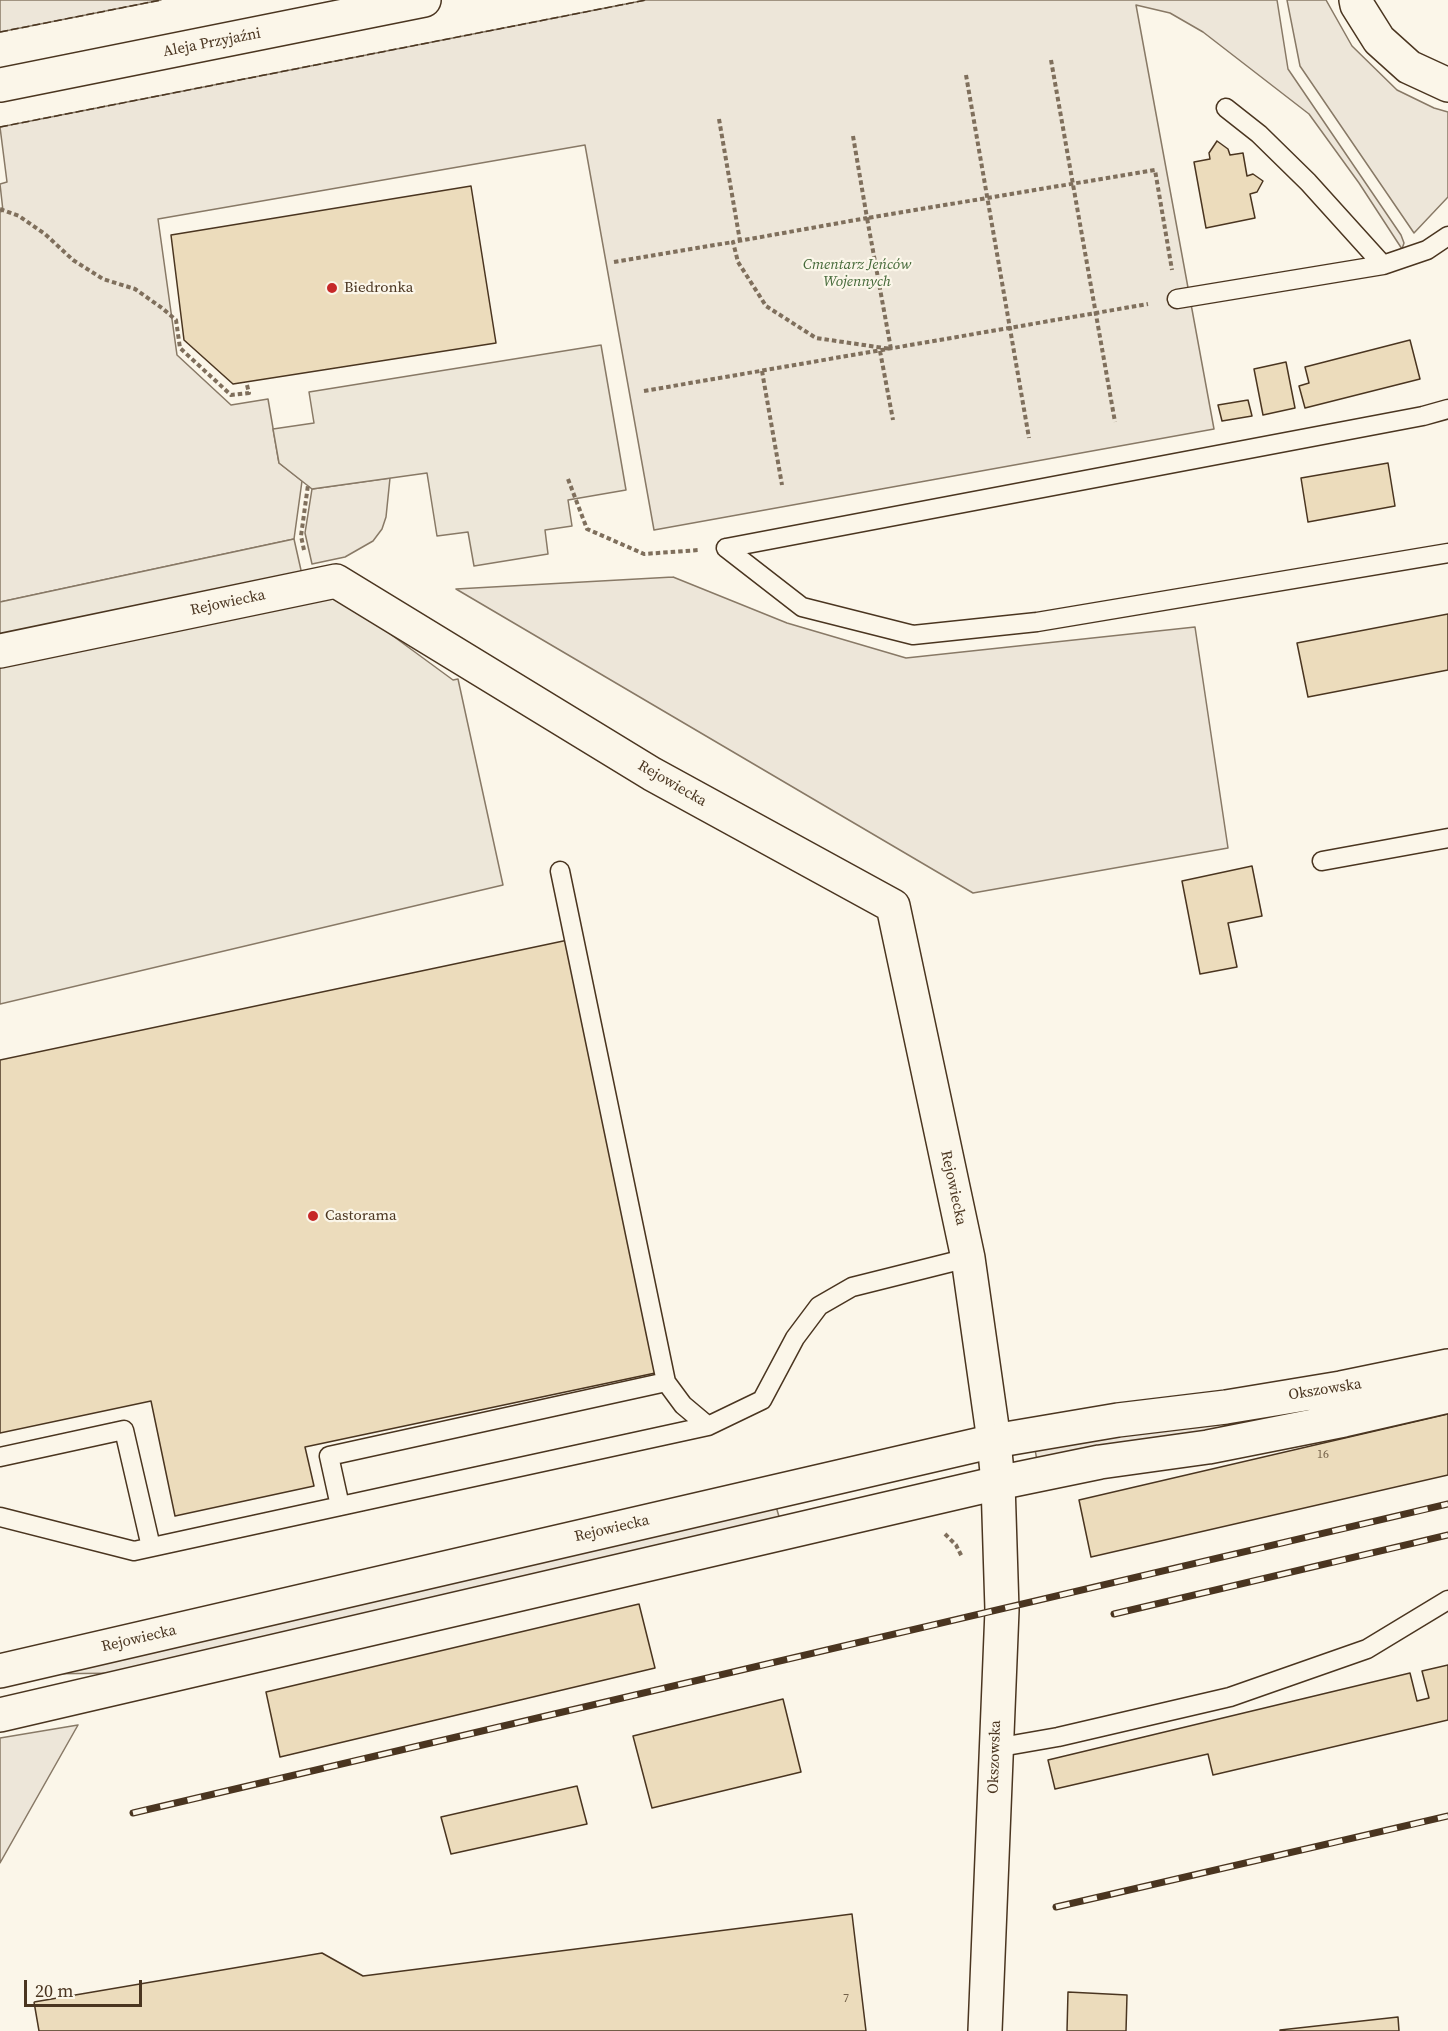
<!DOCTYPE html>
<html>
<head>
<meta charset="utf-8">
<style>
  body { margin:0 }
  #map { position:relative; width:1448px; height:2031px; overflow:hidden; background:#fbf6e9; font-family:"Source Serif 4",serif }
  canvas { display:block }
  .scale { position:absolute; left:24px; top:1980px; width:118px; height:27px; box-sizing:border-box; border:3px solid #4a3520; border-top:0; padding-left:8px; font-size:18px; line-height:21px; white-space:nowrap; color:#4a3520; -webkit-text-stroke:4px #fbf6e9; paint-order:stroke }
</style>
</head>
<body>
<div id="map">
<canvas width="1448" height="2031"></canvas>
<div class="scale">20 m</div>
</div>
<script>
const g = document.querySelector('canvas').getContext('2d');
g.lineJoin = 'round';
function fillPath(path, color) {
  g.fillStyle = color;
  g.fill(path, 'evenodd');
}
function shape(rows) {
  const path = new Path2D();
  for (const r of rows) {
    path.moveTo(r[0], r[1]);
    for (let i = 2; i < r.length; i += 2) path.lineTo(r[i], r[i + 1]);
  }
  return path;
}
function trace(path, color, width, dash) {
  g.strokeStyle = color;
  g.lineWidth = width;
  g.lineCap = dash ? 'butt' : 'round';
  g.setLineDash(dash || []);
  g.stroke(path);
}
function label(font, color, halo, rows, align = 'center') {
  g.font = font + ' "Source Serif 4",serif';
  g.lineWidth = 4.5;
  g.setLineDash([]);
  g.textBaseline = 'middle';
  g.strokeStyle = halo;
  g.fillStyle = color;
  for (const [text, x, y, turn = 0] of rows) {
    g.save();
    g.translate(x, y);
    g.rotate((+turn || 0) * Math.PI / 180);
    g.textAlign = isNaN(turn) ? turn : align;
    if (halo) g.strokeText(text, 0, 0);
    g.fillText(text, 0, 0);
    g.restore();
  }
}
const green = shape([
  [0,0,161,0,0,32,0,0],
  [646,0,1277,0,1288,69,1401,235,1404,243,1402,249,1359,183,1309,114,1203,32,1170,13,1136,5,1214,429,654,530,585,145,158,219,177,355,231,405,268,399,279,463,302,481,294,539,0,602,0,212,3,211,0,184,7,182,0,127,646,0],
  [1287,0,1326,0,1352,46,1397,90,1434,108,1448,112,1448,197,1414,233,1300,66,1287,0],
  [390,478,386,517,382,529,373,541,345,557,312,564,305,533,312,489,390,478],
  [673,577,787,623,906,658,1195,627,1228,848,973,893,456,589,673,577],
  [1305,1409,1114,1452,1037,1461,1035,1449,1043,1443,1305,1409],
  [775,1503,780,1520,129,1673,32,1674,775,1503],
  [78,1725,0,1863,0,1738,78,1725]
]);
fillPath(green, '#ede6d9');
trace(green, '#887966', 1.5);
const parking = shape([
  [601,345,626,490,568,500,572,526,545,530,548,554,474,566,468,532,437,536,427,473,312,489,279,463,273,429,314,423,309,392,601,345],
  [294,539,307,597,333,592,453,680,458,679,503,885,0,1004,0,602,294,539]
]);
fillPath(parking, '#ede7d9');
trace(parking, '#887966', 1.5);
const building = shape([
  [1217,141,1228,149,1230,155,1243,153,1247,176,1253,174,1263,181,1257,192,1250,194,1255,218,1206,228,1194,162,1210,159,1209,153,1217,141],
  [471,186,496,343,233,384,184,340,171,235,471,186],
  [1410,340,1420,379,1305,408,1299,386,1309,383,1305,367,1410,340],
  [1286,362,1295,408,1263,415,1254,369,1286,362],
  [1248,400,1252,416,1222,421,1218,405,1248,400],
  [1388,463,1395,506,1308,522,1301,478,1388,463],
  [1448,614,1448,670,1308,697,1297,643,1448,614],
  [1252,866,1262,916,1228,923,1237,967,1200,974,1182,881,1252,866],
  [568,940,660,1372,305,1447,314,1486,175,1516,151,1401,0,1433,0,1060,568,940],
  [1448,1414,1448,1475,1091,1557,1079,1500,1448,1414],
  [639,1604,655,1668,280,1757,266,1692,639,1604],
  [1448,1665,1448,1720,1213,1775,1208,1754,1055,1789,1048,1760,1410,1673,1417,1701,1429,1698,1422,1671,1448,1665],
  [783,1699,801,1772,652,1808,633,1736,783,1699],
  [577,1786,587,1824,451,1854,441,1817,577,1786],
  [852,1914,866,2031,39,2031,34,2002,322,1953,363,1976,852,1914],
  [1068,1992,1127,1995,1126,2031,1067,2031,1068,1992],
  [1398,2017,1399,2031,1280,2031,1280,2030,1398,2017]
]);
fillPath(building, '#ecdcbc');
trace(building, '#4a3520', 1.5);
const service = shape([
  [1226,108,1259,134,1308,182,1383,265],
  [1177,299,1383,265,1427,250,1448,236],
  [726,548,802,607,913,635,1037,622,1448,553],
  [726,548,1423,416,1448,409],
  [1322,861,1448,838],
  [560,871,666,1382,683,1405,708,1426],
  [0,1457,124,1430,151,1547],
  [340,1506,329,1456,666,1382],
  [0,1517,134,1551,708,1426,762,1400,795,1338,819,1306,852,1287,968,1258],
  [995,1748,1058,1737,1230,1697,1367,1649,1448,1600]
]);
const minor = shape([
  [0,651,336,581,652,774,893,906,968,1258,994,1441,998,1483,1002,1610,985,2031]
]);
const tertiary = shape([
  [0,1671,994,1441,1118,1420,1226,1407,1341,1388,1448,1366],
  [0,1715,998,1483,1100,1462,1208,1447,1344,1420,1448,1396]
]);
const trunk = shape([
  [1356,0,1357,5,1379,40,1409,67,1448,85],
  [0,85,424,0]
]);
trace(service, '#4a3520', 21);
trace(minor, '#4a3520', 36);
trace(tertiary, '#4a3520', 36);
trace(trunk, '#4a3520', 36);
trace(shape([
  [1051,60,1115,422],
  [966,75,1029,438],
  [719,119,740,241],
  [853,136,867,218,733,242,738,262,766,306,816,338,891,349,867,218,1155,170,1172,270],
  [0,209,19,216,45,234,73,260,103,279,135,289,162,308,176,320,180,348,231,395,249,393,247,385],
  [614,262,733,242],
  [880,351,893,420],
  [762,371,782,485],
  [644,391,1148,304],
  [568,479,587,529,644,554,699,550],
  [304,550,301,536,308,485],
  [945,1534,956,1545,962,1557]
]), '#7f6f5c', 4, [4.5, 3]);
trace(service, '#fbf6e9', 18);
trace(minor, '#fbf6e9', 33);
trace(tertiary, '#fbf6e9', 33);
trace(trunk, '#fbf6e9', 33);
const rail = shape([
  [1114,1614,1448,1535],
  [133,1813,1448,1504],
  [1056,1907,1448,1816]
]);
trace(rail, '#4a3520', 7);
trace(rail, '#fbf6e9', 4.5, [14]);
trace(shape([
  [0,32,161,0],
  [0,127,646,0]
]), '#4a3520', 1.5, [8, 3]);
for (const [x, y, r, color] of [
  [332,288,6,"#c62828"],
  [313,1216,6,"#c62828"]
]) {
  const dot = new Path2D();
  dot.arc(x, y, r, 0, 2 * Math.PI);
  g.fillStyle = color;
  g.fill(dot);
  trace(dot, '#fbf6e9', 2);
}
label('12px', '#725f47', null, [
  ["16",1323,1455],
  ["7",846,1999]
]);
label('15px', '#4a3520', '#fbf6e9', [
  ["Aleja Przyjaźni",212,43,-11],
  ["Rejowiecka",228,603,-12],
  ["Rejowiecka",672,784,30],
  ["Rejowiecka",953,1188,78],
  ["Okszowska",1325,1390,-9],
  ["Rejowiecka",612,1529,-13],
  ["Rejowiecka",139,1639,-13],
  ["Okszowska",995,1757,-88]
]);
label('italic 15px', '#436837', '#fbf6e9', [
  ["Cmentarz Jeńców",857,265],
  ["Wojennych",857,282]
]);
label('15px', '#4a3520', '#fbf6e9', [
  ["Biedronka",344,288],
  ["Castorama",325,1216]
], 'left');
</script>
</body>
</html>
